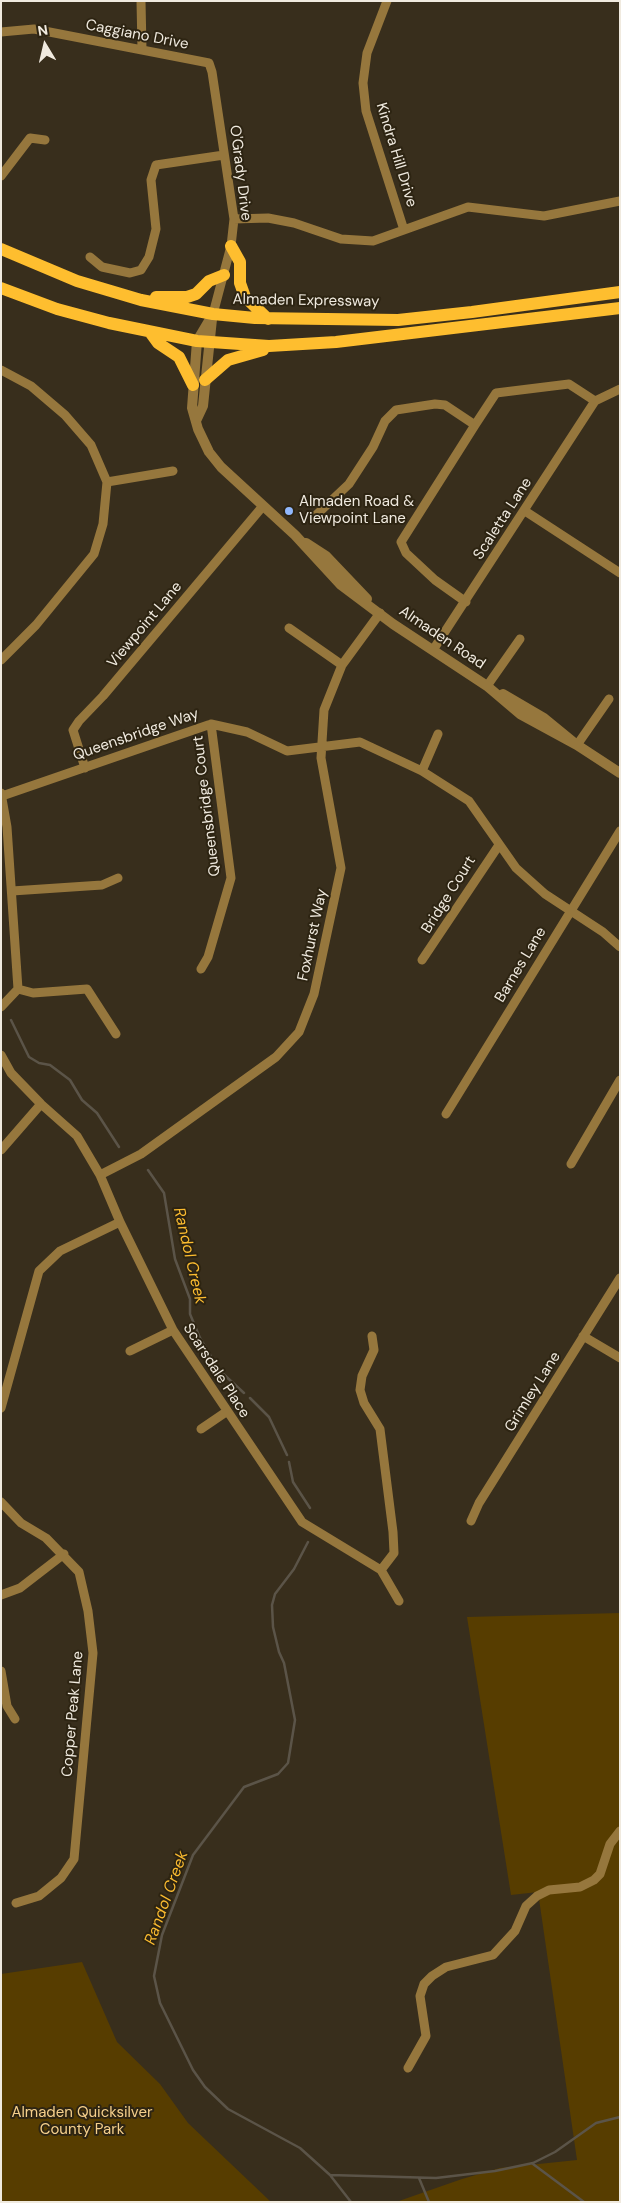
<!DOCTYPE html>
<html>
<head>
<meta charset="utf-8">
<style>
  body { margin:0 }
  #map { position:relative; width:621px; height:2203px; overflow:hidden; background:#382e1c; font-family:"DM Sans",sans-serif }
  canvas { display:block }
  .frame { position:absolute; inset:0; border:2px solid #f0eadf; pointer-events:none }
  .north { position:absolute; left:20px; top:20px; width:50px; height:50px; -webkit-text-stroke:4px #2d2412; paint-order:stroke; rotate:351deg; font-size:14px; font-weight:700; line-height:20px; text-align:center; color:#f0eadf }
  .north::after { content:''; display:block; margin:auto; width:18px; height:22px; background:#f0eadf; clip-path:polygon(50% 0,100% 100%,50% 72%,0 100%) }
</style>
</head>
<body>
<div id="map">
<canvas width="621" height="2203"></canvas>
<div class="frame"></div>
<div class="north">N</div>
</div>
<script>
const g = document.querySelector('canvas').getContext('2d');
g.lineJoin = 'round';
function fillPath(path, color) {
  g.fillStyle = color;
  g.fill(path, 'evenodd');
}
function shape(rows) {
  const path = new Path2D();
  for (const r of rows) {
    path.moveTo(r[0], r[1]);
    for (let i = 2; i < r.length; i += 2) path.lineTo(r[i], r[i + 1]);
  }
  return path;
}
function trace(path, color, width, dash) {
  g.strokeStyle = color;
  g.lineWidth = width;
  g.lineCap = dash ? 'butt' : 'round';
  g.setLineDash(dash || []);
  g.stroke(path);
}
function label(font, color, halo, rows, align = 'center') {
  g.font = font + ' "DM Sans",sans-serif';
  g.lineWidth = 4;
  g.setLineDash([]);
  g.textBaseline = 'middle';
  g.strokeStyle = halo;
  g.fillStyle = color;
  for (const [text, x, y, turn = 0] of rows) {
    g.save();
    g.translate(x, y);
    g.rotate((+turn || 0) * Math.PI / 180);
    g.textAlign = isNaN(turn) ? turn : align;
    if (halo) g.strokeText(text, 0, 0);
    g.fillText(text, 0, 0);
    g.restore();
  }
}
fillPath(shape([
  [620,1613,620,2202,396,2202,462,2179,500,2168,577,2160,538,1892,511,1895,467,1617],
  [82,1962,117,2042,160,2084,188,2123,271,2202,1,2202,1,1974]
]), '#573d00');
trace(shape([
  [11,1020,29,1057,39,1063,50,1065,70,1080,82,1100,97,1113,119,1147],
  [148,1170,164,1193,175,1259,190,1299,190,1314,200,1338,219,1370,244,1393],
  [250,1398,269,1417,287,1455],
  [289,1462,293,1482,310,1508],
  [308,1542,294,1569,275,1594,272,1605,273,1627,279,1652,284,1663,295,1720,288,1763,278,1774,244,1787,193,1855,162,1935,154,1976,160,2003,193,2070,205,2087,228,2109,300,2148,330,2175,351,2202],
  [533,2164,584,2202],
  [330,2175,436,2178,495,2171,533,2163,555,2152,596,2123,620,2117],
  [419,2178,429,2202]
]), '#5b5448', 2.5);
trace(shape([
  [141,1,142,49],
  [387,1,367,53,363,83,366,111,404,230],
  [1,32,34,29,209,63,212,72,234,219,231,246,213,314],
  [1,176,30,138,45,140],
  [234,219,268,218,294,223,341,239,373,241,468,207,544,216,620,201],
  [90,257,102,267,130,273,141,270,149,257,156,229,151,180,156,165,224,155],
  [1,370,31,386,65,415,91,445,107,482,103,524,94,554,36,625,1,660],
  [595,401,620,389],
  [107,482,173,471],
  [525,511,620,573],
  [314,517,349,484,373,447,385,421,396,410,435,404,445,405,475,425],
  [466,602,435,580,406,553,401,542,475,425,496,393,569,384,595,401],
  [289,628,342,665],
  [433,650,595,401],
  [487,686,520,639],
  [577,745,609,699],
  [85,768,73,730,79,721,103,696,263,506],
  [422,771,438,734],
  [1,793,7,827,18,989,1,1007],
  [2,796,211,724,247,732,287,751,360,742,422,771,469,801,516,868,545,894,603,932,620,947],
  [12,891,102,885,118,878],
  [422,960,499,845],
  [201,969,208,957,231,878,211,724],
  [18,989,33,993,87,989,116,1034],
  [1,1055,11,1073,41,1104,77,1136,100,1175,120,1222,173,1330,302,1522,381,1570,399,1601],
  [446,1114,620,831],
  [1,1150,41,1104],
  [571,1164,620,1080],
  [100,1175,141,1154,276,1057,299,1032,314,994,341,868,321,758,324,710,342,665,380,613],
  [372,1336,374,1350,362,1376,360,1390,364,1403,380,1429,393,1532,394,1553,381,1570],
  [583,1336,620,1358],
  [130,1351,173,1330],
  [1,1408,39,1271,60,1251,120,1222],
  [201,1429,226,1412],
  [1,1502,21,1523,46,1538,79,1572,88,1611,93,1653,74,1859,61,1878,39,1896,16,1903],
  [471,1521,479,1503,620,1278],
  [1,1595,20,1588,64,1554],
  [1,1671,7,1706,15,1719],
  [408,2068,426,2036,420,1996,424,1984,432,1976,446,1967,493,1955,515,1931,526,1906,537,1896,549,1890,580,1887,594,1880,600,1874,610,1844,620,1831]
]), '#96773d', 9);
trace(shape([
  [213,314,197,341,192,408,198,429,209,452,221,467,295,535,341,585,393,624,487,686,520,714,577,745],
  [196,421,203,406,212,319],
  [306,543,326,556,367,599],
  [503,694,544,718,577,745,620,773]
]), '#96773d', 10);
trace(shape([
  [231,246,240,262,240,283,245,297,268,319],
  [1,249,77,281,141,300,213,314,255,318,398,320,472,312,620,292],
  [1,288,57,309,109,323,197,341,269,346,336,342,620,308],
  [156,297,187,297,196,294,209,281,224,275],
  [150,332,158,343,179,357,193,385],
  [205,380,228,360,263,350]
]), '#febe2f', 12);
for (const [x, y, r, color] of [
  [289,511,5,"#91b8fd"]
]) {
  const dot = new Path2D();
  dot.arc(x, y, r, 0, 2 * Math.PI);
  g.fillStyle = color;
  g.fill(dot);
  trace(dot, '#2d2412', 2);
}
label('15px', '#f0eadf', '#2d2412', [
  ["Caggiano Drive",137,35,11],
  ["Kindra Hill Drive",396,155,73],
  ["O'Grady Drive",240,173,83],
  ["Almaden Expressway",306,301,1],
  ["Scaletta Lane",503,519,-57],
  ["Viewpoint Lane",145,625,-50],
  ["Almaden Road",442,638,34],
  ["Queensbridge Way",136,735,-19],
  ["Queensbridge Court",207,806,-97],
  ["Bridge Court",449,895,-58],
  ["Foxhurst Way",313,935,-78],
  ["Barnes Lane",521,965,-59],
  ["Scarsdale Place",216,1371,57],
  ["Grimley Lane",533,1392,-58],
  ["Copper Peak Lane",73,1714,-85]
]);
label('15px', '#f0eadf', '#2d2412', [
  ["Almaden Road &",299,502],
  ["Viewpoint Lane",299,519]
], 'left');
label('15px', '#f6d08c', '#2d2412', [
  ["Almaden Quicksilver",82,2113],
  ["County Park",82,2130]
]);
label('italic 16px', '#fcbc30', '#2d2412', [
  ["Randol Creek",189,1256,77],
  ["Randol Creek",167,1898,-70]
]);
</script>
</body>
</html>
